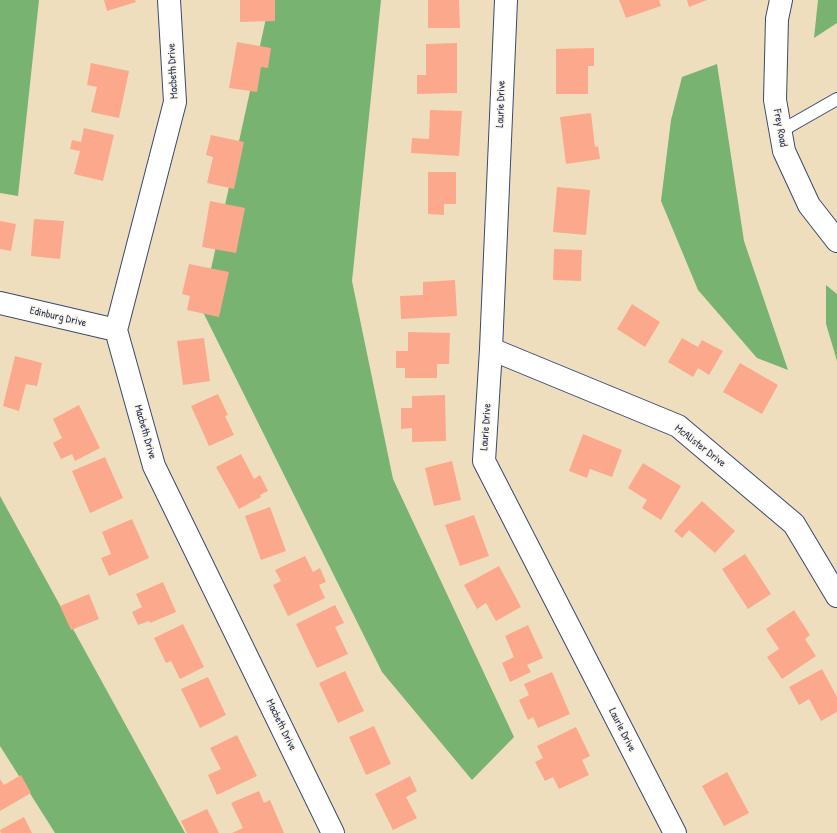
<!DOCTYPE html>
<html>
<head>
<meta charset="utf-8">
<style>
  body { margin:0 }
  canvas { display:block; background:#efdebd }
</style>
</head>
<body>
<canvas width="837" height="833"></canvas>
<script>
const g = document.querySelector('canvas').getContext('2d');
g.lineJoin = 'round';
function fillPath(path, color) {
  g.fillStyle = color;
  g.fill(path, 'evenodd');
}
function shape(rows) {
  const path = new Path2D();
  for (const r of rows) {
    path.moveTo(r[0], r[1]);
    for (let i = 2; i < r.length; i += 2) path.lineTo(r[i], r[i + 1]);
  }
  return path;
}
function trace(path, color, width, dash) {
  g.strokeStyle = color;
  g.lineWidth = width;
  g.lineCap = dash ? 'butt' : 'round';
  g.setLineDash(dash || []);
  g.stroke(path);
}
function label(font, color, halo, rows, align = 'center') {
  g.font = font + ' "Patrick Hand",sans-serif';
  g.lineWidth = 3;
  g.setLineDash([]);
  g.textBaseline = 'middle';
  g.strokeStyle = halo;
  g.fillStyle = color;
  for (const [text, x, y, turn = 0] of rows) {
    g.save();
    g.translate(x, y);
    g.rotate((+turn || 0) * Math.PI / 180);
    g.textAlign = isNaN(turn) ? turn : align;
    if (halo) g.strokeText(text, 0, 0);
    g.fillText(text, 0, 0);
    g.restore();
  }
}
fillPath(shape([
  [0,0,39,0,18,196,0,193],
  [270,0,381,0,352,281,393,479,514,737,472,780,382,672,202,310],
  [818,0,837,0,837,23,814,38],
  [717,64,744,241,788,370,757,358,698,290,661,201,671,120,682,77],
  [826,285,837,294,837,361,826,324],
  [0,496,185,833,55,833,0,746]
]), '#79b372');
fillPath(shape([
  [104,0,135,0,136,2,107,11],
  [240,0,275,0,275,21,240,22],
  [428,0,459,0,460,28,428,28],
  [619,0,659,0,661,6,626,18],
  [687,0,707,0,689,7],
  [237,42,271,48,268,68,261,67,257,92,229,88],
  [457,43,457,93,417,94,417,75,426,75,426,44],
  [594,48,594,66,588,66,588,94,556,94,556,49],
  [91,63,129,71,119,118,91,112,97,87,87,85],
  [430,110,462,111,459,156,411,153,412,138,429,139],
  [591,113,595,147,598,146,600,159,566,164,560,117],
  [84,128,114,135,103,181,74,174,80,151,70,149,72,140,81,142],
  [211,135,244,142,234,189,207,183,213,157,206,155],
  [428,172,456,172,456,204,444,204,444,215,428,214],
  [557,187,590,190,586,235,553,232],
  [210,201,245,208,236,253,202,247],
  [34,219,64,221,60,259,31,256],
  [0,221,16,224,11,251,0,249],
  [554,249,582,250,581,281,553,280],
  [189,264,229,272,219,317,187,310,190,296,182,294],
  [455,280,457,316,401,319,400,296,423,295,423,282],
  [632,304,660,322,645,347,617,329],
  [408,332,450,333,449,364,437,364,437,378,405,378,405,368,396,368,396,351,408,351],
  [204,338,210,381,183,385,177,341],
  [682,338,698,347,702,340,723,351,709,375,698,368,693,377,668,362],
  [15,356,42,363,37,386,26,384,19,411,3,406],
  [740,363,778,385,762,414,723,392],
  [218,394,228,415,225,416,234,435,209,446,191,406],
  [445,395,446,441,412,442,412,428,401,429,401,408,412,408,412,396],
  [79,405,100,448,75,461,72,454,61,459,53,443,62,438,53,419],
  [583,434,622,450,612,477,590,469,587,478,569,471],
  [241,454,254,479,260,475,268,491,260,495,261,497,239,509,216,467],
  [105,457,123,498,90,513,72,471],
  [452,461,461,500,434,506,425,468],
  [643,463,681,486,661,520,642,508,647,500,628,488],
  [702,501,735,531,715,553,689,530,682,538,674,531],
  [270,507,286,551,261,560,245,516],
  [474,515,489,556,460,566,445,525],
  [132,519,149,558,109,576,101,558,111,554,102,532],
  [745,554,771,594,748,609,722,569],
  [305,556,313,572,320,568,326,582,319,585,325,598,288,616,273,585,281,581,275,570],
  [499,566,521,607,496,621,486,603,477,609,464,585],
  [163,582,176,612,150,623,149,621,138,625,132,612,142,607,136,594],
  [89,594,99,619,71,630,60,606],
  [335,605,344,623,335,627,348,654,317,668,296,624],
  [794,610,810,635,805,639,816,656,782,679,767,657,779,649,766,629],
  [183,624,204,667,180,679,171,661,166,663,154,638],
  [528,625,543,658,527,665,531,672,510,682,502,663,514,657,505,636],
  [822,669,837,697,837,712,821,721,809,699,799,705,789,687],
  [345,671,364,711,338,723,319,683],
  [552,672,570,714,538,728,533,717,528,720,519,700,529,695,524,684],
  [208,677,226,715,200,728,181,689],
  [374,726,391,764,366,775,349,737],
  [576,727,590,756,582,760,589,775,559,789,553,777,545,781,535,762,543,758,537,746],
  [237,735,257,776,217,795,208,775,221,769,210,748],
  [727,772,749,813,724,826,702,786],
  [21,775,31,793,0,811,0,779,4,785],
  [410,776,417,791,406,797,417,818,393,830,375,794],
  [259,791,264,803,270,800,284,833,232,833,243,828,231,803],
  [207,809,219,833,187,833,181,821],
  [24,817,32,833,1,833,0,830]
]), '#fca88d');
const service = shape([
  [781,131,837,99]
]);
const minor = shape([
  [169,0,175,102,116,330,154,466,333,833],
  [506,0,491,349,484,461,675,833],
  [0,303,116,330],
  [491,349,678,426,794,524,837,596]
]);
const tertiary = shape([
  [781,0,777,19,775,100,784,151,809,205,837,241]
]);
trace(service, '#3b496c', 14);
trace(minor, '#3b496c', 24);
trace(tertiary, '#3b496c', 24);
trace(service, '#fff', 12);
trace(minor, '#fff', 22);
trace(tertiary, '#fff', 22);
label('11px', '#1b2f5e', '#fcf5e5', [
  ["Macbeth Drive",173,71,-93],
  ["Laurie Drive",501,104,-88],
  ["Frey Road",780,128,80],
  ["Edinburg Drive",58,317,13],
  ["Laurie Drive",486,427,-86],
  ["Macbeth Drive",145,432,74],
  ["McAlister Drive",700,446,38],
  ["Macbeth Drive",281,725,64],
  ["Laurie Drive",622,730,63]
]);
</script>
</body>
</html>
